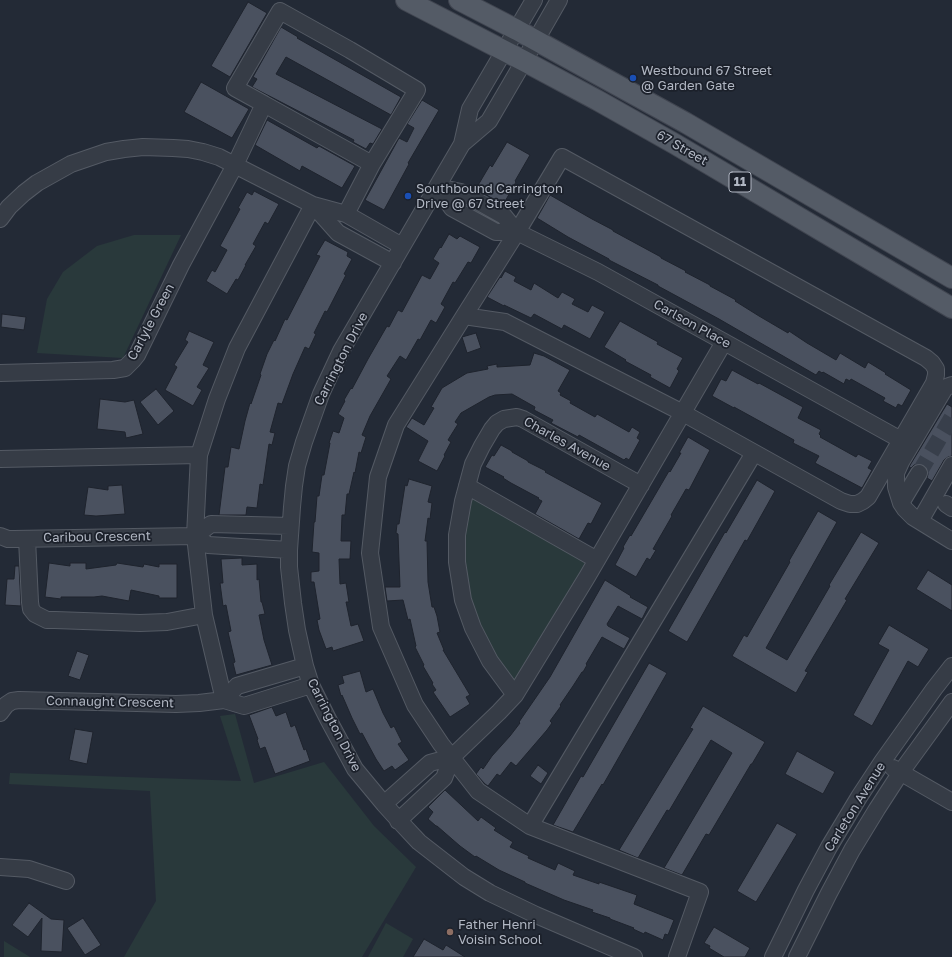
<!DOCTYPE html>
<html>
<head>
<meta charset="utf-8">
<style>
  body { margin:0 }
  canvas { display:block; background:#232a36 }
</style>
</head>
<body>
<canvas width="952" height="957"></canvas>
<script>
const g = document.querySelector('canvas').getContext('2d');
g.lineJoin = 'round';
function fillPath(path, color) {
  g.fillStyle = color;
  g.fill(path, 'evenodd');
}
function shape(rows) {
  const path = new Path2D();
  for (const r of rows) {
    path.moveTo(r[0], r[1]);
    for (let i = 2; i < r.length; i += 2) path.lineTo(r[i], r[i + 1]);
  }
  return path;
}
function trace(path, color, width, dash) {
  g.strokeStyle = color;
  g.lineWidth = width;
  g.lineCap = dash ? 'butt' : 'round';
  g.setLineDash(dash || []);
  g.stroke(path);
}
function label(font, color, halo, rows, align = 'center') {
  g.font = font + ' "Golos Text",sans-serif';
  g.lineWidth = 3.5;
  g.setLineDash([]);
  g.textBaseline = 'middle';
  g.strokeStyle = halo;
  g.fillStyle = color;
  for (const [text, x, y, turn = 0] of rows) {
    g.save();
    g.translate(x, y);
    g.rotate((+turn || 0) * Math.PI / 180);
    g.textAlign = isNaN(turn) ? turn : align;
    if (halo) g.strokeText(text, 0, 0);
    g.fillText(text, 0, 0);
    g.restore();
  }
}
fillPath(shape([
  [134,235,181,235,123,358,37,353,47,299,63,272,97,246],
  [465,491,593,567,515,695,463,600],
  [235,714,254,783,324,762,374,826,416,867,362,957,124,957,156,901,150,791,9,784,10,773,241,781,220,716],
  [386,923,413,939,403,957,368,957],
  [4,941,30,957,4,957]
]), '#29393b');
const building = shape([
  [248,2,267,13,230,77,211,66,248,2],
  [281,27,298,37,297,38,401,97,391,115,286,57,276,74,382,129,373,144,370,143,366,149,353,142,354,140,252,87,257,79,253,77,281,27],
  [201,82,249,109,232,138,184,112,201,82],
  [422,100,439,110,408,163,409,164,384,210,365,200,399,138,407,142,414,128,407,124,422,100],
  [267,120,317,148,319,146,355,166,342,188,302,166,300,171,255,145,267,120],
  [507,142,530,155,515,181,516,182,503,205,485,194,486,192,477,187,490,165,492,167,507,142],
  [254,191,279,204,268,224,265,222,253,244,256,246,245,265,246,265,238,280,236,279,227,294,206,281,212,270,215,272,227,250,220,246,240,209,238,208,247,192,252,195,254,191],
  [550,195,592,219,613,230,613,231,661,257,661,258,686,271,685,272,710,285,710,286,736,300,735,301,759,316,788,333,789,331,807,343,836,360,840,353,865,368,868,362,886,373,885,374,911,390,902,406,898,404,896,408,883,401,885,398,851,379,850,381,846,379,844,384,823,372,822,373,819,371,816,375,719,319,658,286,658,285,609,260,609,259,568,237,537,218,550,195],
  [449,234,457,239,460,236,480,247,471,263,468,262,455,283,453,282,441,304,445,307,436,323,431,320,420,340,418,339,406,360,400,356,387,376,391,379,370,416,362,435,366,437,361,453,359,452,355,473,354,472,349,494,347,494,345,515,342,515,341,541,351,541,350,559,339,559,340,584,346,583,349,602,346,602,351,626,358,624,364,641,333,651,332,647,326,649,319,630,317,620,320,619,314,582,311,582,311,572,319,571,319,553,312,552,314,522,315,522,317,496,319,496,322,475,324,475,330,443,329,443,333,431,339,433,344,418,338,414,345,401,344,400,351,388,352,389,368,359,387,326,389,327,398,310,402,312,422,275,430,279,439,263,433,259,440,247,441,248,449,234],
  [325,240,348,252,347,256,352,259,344,274,346,275,327,312,325,311,314,333,316,334,309,349,305,347,293,374,282,404,278,403,270,432,275,433,272,445,269,444,263,485,260,484,257,508,247,507,246,515,219,515,225,467,228,467,231,447,239,449,245,421,250,403,251,404,261,375,260,374,267,354,274,340,275,341,285,319,287,320,320,256,316,255,325,240],
  [505,271,516,277,514,281,531,290,534,283,558,298,562,292,575,299,572,304,588,312,592,305,605,312,590,339,564,325,562,329,534,314,531,318,504,305,504,306,487,297,500,277,501,278,505,271],
  [2,314,26,317,24,330,1,327,2,314],
  [620,321,658,342,657,344,683,358,677,369,679,371,670,388,650,377,651,375,625,361,626,360,604,347,620,321],
  [189,331,214,342,203,365,209,368,197,387,202,390,193,406,165,390,177,367,174,365,188,342,185,340,189,331],
  [476,333,481,348,467,353,462,337,476,333],
  [534,353,544,356,570,370,558,391,561,393,560,395,571,401,570,403,595,417,597,414,629,432,632,427,640,432,637,438,640,440,629,460,626,458,624,460,579,435,578,437,551,423,553,420,534,410,535,407,512,394,495,395,489,397,461,413,455,422,458,424,448,440,451,442,444,455,445,456,437,471,418,461,428,441,406,427,412,418,424,425,434,408,431,407,442,388,467,373,488,369,487,366,497,364,497,367,530,365,534,353],
  [732,370,758,384,759,383,803,407,798,418,821,430,819,434,821,436,820,437,856,457,858,454,872,461,868,468,872,470,862,488,815,463,819,456,793,443,794,440,734,407,734,408,712,396,721,379,726,381,732,370],
  [156,389,174,411,158,425,140,402,156,389],
  [100,399,125,402,134,400,143,434,126,438,125,432,97,429,100,399],
  [947,404,952,407,952,456,948,457,944,460,932,481,927,478,928,474,927,469,924,465,919,464,914,465,911,468,909,467,947,404],
  [688,437,710,450,689,490,686,489,671,515,672,516,653,549,656,550,650,560,647,558,636,577,615,565,624,548,623,547,630,535,631,536,669,471,670,472,681,453,679,453,688,437],
  [501,445,512,451,512,452,528,461,528,462,546,471,545,472,602,503,591,524,588,523,579,539,535,514,542,501,538,499,539,498,511,483,503,478,504,477,485,467,492,455,494,456,501,445],
  [409,479,432,486,428,502,432,503,430,519,428,518,425,541,427,541,428,582,432,607,434,607,437,616,440,632,437,633,444,650,443,650,470,695,466,697,470,704,450,717,433,692,436,690,432,684,433,683,423,666,424,665,415,647,416,646,410,619,408,620,403,600,387,601,385,587,400,587,398,534,396,533,397,524,399,524,405,485,407,486,409,479],
  [757,480,775,491,747,541,745,540,687,642,668,631,725,532,726,533,757,480],
  [122,485,125,514,96,516,84,515,88,487,108,490,108,486,122,485],
  [818,511,837,522,766,648,787,660,830,586,829,585,861,532,879,543,845,599,847,600,805,671,808,672,796,693,732,656,744,635,747,637,790,562,789,561,818,511],
  [242,558,242,565,257,564,257,580,259,579,261,602,262,602,265,614,259,615,264,640,272,665,236,675,233,663,235,662,228,632,231,631,226,605,223,606,220,583,223,583,221,559,242,558],
  [49,563,70,566,70,563,86,563,86,569,116,565,117,563,143,567,144,564,159,567,159,564,177,564,177,598,159,598,159,596,131,590,129,601,102,596,94,597,61,597,61,599,45,597,49,563],
  [15,566,19,566,21,606,5,605,7,579,14,579,15,566],
  [928,570,952,585,952,611,916,589,928,570],
  [605,580,631,596,630,597,648,607,642,619,618,606,607,624,608,626,630,638,624,649,602,637,586,664,587,665,583,672,582,672,573,686,560,705,561,706,550,721,552,723,547,730,516,766,511,762,500,776,497,774,488,786,485,784,476,774,481,767,483,769,492,756,510,736,520,723,519,722,550,677,605,580],
  [889,625,929,649,918,667,908,661,872,726,853,715,889,650,878,644,889,625],
  [77,651,89,655,80,680,68,676,77,651],
  [649,663,667,673,603,785,602,784,573,832,553,825,581,776,583,777,649,663],
  [360,671,366,692,373,689,383,713,391,728,394,726,402,742,398,744,409,760,395,770,392,766,384,771,376,759,362,733,360,734,352,718,342,695,341,696,338,685,344,683,342,676,360,671],
  [703,706,765,742,752,764,751,764,709,835,706,834,682,875,664,868,732,753,711,740,669,811,667,810,638,858,619,850,693,729,690,728,703,706],
  [272,707,276,716,286,712,291,727,295,725,304,750,306,749,310,761,275,774,265,747,260,749,257,740,258,739,249,715,272,707],
  [75,729,93,732,87,764,69,760,75,729],
  [797,751,835,772,823,794,785,774,797,751],
  [538,765,548,773,541,784,530,776,538,765],
  [445,790,478,821,481,817,496,828,494,830,513,842,510,847,529,856,528,858,555,870,558,863,575,871,573,875,599,884,599,882,637,895,634,904,674,920,668,935,665,934,663,940,645,932,644,934,633,929,634,928,610,919,610,918,592,912,593,910,564,900,525,883,525,882,499,870,476,856,475,857,460,846,437,826,436,826,428,819,433,812,428,807,445,790],
  [777,823,797,834,756,902,737,891,777,823],
  [29,903,51,919,64,920,62,952,41,951,42,918,28,937,12,925,29,903],
  [83,918,101,945,85,955,67,928,83,918],
  [714,927,750,948,745,957,724,957,709,948,710,946,704,943,714,927],
  [424,939,443,950,446,945,465,957,413,957,424,939]
]);
fillPath(building, '#4a515f');
trace(building, '#1e232d', 1);
trace(shape([
  [919,473,952,417]
]), '#383f4b', 16, [16, 8]);
const minor = shape([
  [534,0,470,109,462,144,341,351,321,394,304,442,297,466,294,486,292,507,289,550,289,567,293,603,297,630,305,666,311,685,328,719,355,769,384,804,404,826,419,842,464,877,490,893,536,915,634,957],
  [264,104,372,164],
  [462,144,489,121,524,61,559,0],
  [437,187,461,192,504,216,517,232,598,272,901,440],
  [437,187,452,208,496,232,517,232],
  [313,205,338,233,393,263],
  [0,219,9,207,24,193,37,183,71,164,106,152,124,149,143,147,173,148,188,149,203,152,219,157,313,205,346,214,402,246],
  [464,316,505,322,683,413,841,501,850,504,857,504,863,501,868,497,934,383,936,375,936,369,932,363,926,358,562,157,517,232,464,316,396,425,378,477,370,553,381,627,415,705,441,744,478,791,530,826,700,892,677,957],
  [0,373,113,370,125,368,133,360,137,355,181,265,235,165,264,104,235,88,280,11,350,50,417,90,372,164,346,214],
  [952,385,949,386,945,388,901,462,896,473,896,487,901,503,905,509,913,517,952,541],
  [0,459,199,455],
  [467,486,597,560],
  [901,503,919,473],
  [946,504,952,508],
  [920,521,952,465],
  [0,536,8,539,14,539,195,536,208,545,289,550],
  [195,536,211,524,290,526],
  [27,539,30,602,31,609,35,614,47,620,55,620,140,623,167,622,204,615],
  [515,695,490,661,473,628,463,600,457,562,457,535,463,501,473,464,482,446,492,429,497,423,504,419,517,417,523,419,641,485],
  [224,700,204,615,195,536,199,455,217,399,237,348,313,205],
  [224,700,237,686,305,666],
  [0,713,6,705,12,701,19,700,176,704,199,703,224,700,244,706,311,685],
  [893,768,952,802],
  [384,804,430,763,452,757],
  [398,821,444,778,452,757,499,712,515,695,587,577,724,342],
  [530,826,754,453],
  [0,867,29,869,66,881],
  [773,957,806,890,829,847,859,797,882,762,934,689,952,666],
  [797,957,829,893,852,850,877,809,901,772,952,702]
]);
const major = shape([
  [406,0,524,61,597,100,675,144,952,308],
  [459,0,517,30,686,123,952,278]
]);
trace(minor, '#545a64', 18);
trace(major, '#404550', 22);
trace(minor, '#363c46', 16);
trace(major, '#545b66', 20);
for (const [x, y, r, color] of [
  [633,78,4,"#1a4fb4"],
  [408,196,4,"#1a4fb4"],
  [450,932,4,"#8d6e63"]
]) {
  const dot = new Path2D();
  dot.arc(x, y, r, 0, 2 * Math.PI);
  g.fillStyle = color;
  g.fill(dot);
  trace(dot, '#1c212b', 1.5);
}
for (const [x, y, w] of [
  [740,182,22]
]) {
  const box = new Path2D();
  box.roundRect(x - w / 2, y - 10, w, 20, 3);
  g.fillStyle = '#1c212b';
  g.fill(box);
  trace(box, '#b1b7c3', 1);
}
label('bold 12px', '#b1b7c3', null, [
  ["11",740,182]
]);
label('13px', '#b1b7c3', '#1c212b', [
  ["Westbound 67 Street",641,71],
  ["@ Garden Gate",641,86],
  ["Southbound Carrington",416,189],
  ["Drive @ 67 Street",416,204],
  ["Father Henri",458,925],
  ["Voisin School",458,940]
], 'left');
label('13px', '#b1b7c3', '#1c212b', [
  ["67 Street",682,148,30],
  ["Carlyle Green",151,322,-62],
  ["Carlson Place",692,324,29],
  ["Carrington Drive",341,359,-63],
  ["Charles Avenue",567,444,29],
  ["Caribou Crescent",97,537,-1],
  ["Connaught Crescent",110,702,1],
  ["Carrington Drive",334,725,63],
  ["Carleton Avenue",855,807,-58]
]);
</script>
</body>
</html>
